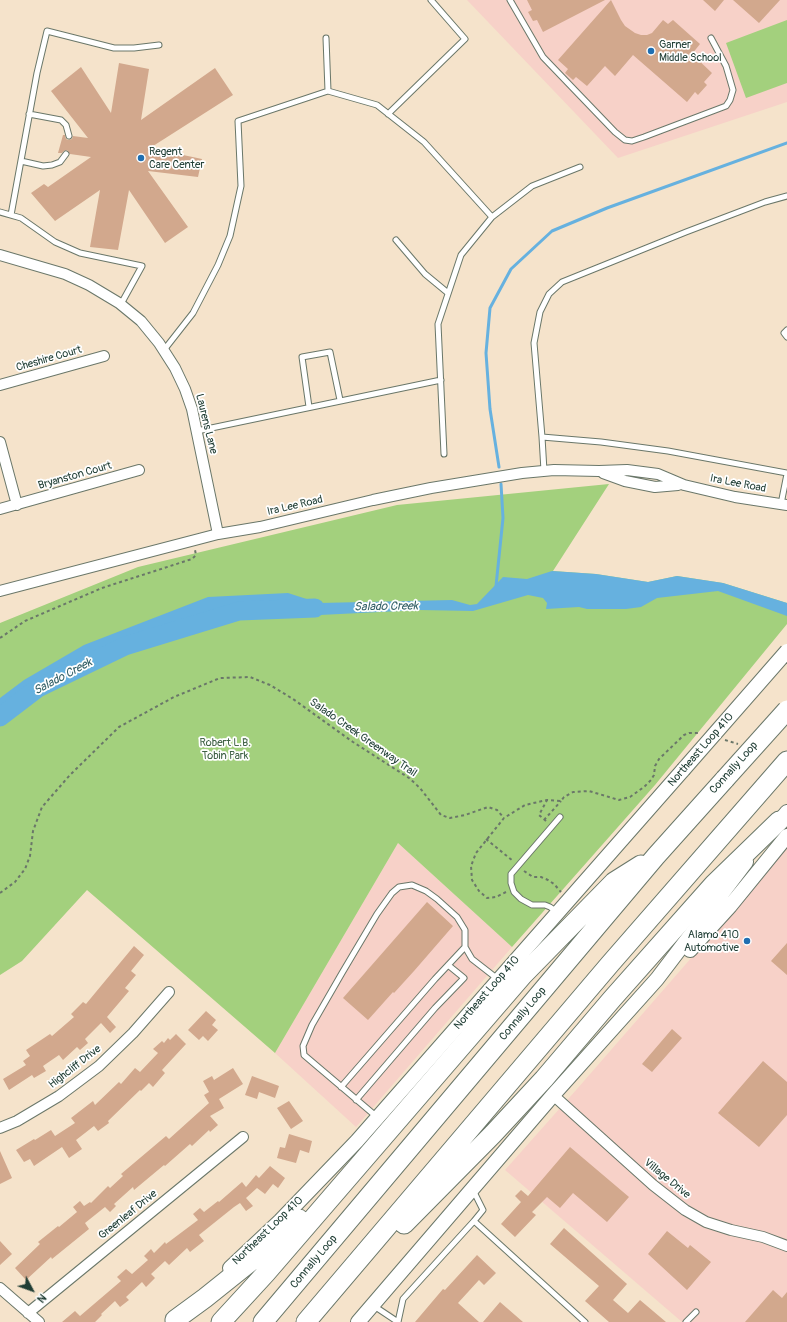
<!DOCTYPE html>
<html>
<head>
<meta charset="utf-8">
<style>
  body { margin:0 }
  #map { position:relative; width:787px; height:1322px; overflow:hidden; background:#f5e3cb; font-family:Pangolin,sans-serif }
  canvas { display:block }
  .north { position:absolute; left:12px; top:1270px; width:40px; height:40px; -webkit-text-stroke:3px #fff; paint-order:stroke; rotate:131deg; font-size:11px; font-weight:700; line-height:16px; text-align:center; color:#1f3d34 }
  .north::after { content:''; display:block; margin:auto; width:14px; height:18px; background:#1f3d34; clip-path:polygon(50% 0,100% 100%,50% 72%,0 100%) }
</style>
</head>
<body>
<div id="map">
<canvas width="787" height="1322"></canvas>
<div class="north">N</div>
</div>
<script>
const g = document.querySelector('canvas').getContext('2d');
g.lineJoin = 'round';
function fillPath(path, color) {
  g.fillStyle = color;
  g.fill(path, 'evenodd');
}
function shape(rows) {
  const path = new Path2D();
  for (const r of rows) {
    path.moveTo(r[0], r[1]);
    for (let i = 2; i < r.length; i += 2) path.lineTo(r[i], r[i + 1]);
  }
  return path;
}
function trace(path, color, width, dash) {
  g.strokeStyle = color;
  g.lineWidth = width;
  g.lineCap = dash ? 'butt' : 'round';
  g.setLineDash(dash || []);
  g.stroke(path);
}
function label(font, color, halo, rows, align = 'center') {
  g.font = font + ' Pangolin,sans-serif';
  g.lineWidth = 3.5;
  g.setLineDash([]);
  g.textBaseline = 'middle';
  g.strokeStyle = halo;
  g.fillStyle = color;
  for (const [text, x, y, turn = 0] of rows) {
    g.save();
    g.translate(x, y);
    g.rotate((+turn || 0) * Math.PI / 180);
    g.textAlign = isNaN(turn) ? turn : align;
    if (halo) g.strokeText(text, 0, 0);
    g.fillText(text, 0, 0);
    g.restore();
  }
}
fillPath(shape([
  [467,0,787,0,787,102,618,158],
  [398,843,512,947,356,1127,275,1053],
  [787,848,787,1322,682,1322,505,1170,577,1089]
]), '#f7d1c8');
fillPath(shape([
  [787,20,787,83,746,98,726,43],
  [609,484,553,571,596,574,648,582,677,576,723,583,787,603,787,624,655,785,512,947,398,843,275,1053,87,890,22,961,0,975,0,623,138,567,397,505]
]), '#a3d07d');
fillPath(shape([
  [552,571,596,574,648,582,677,576,723,583,787,603,787,616,718,591,657,598,641,607,626,609,587,609,579,607,546,609,547,603,543,598,528,595,473,611,420,610,320,615,267,605,251,605,199,616,158,631,132,649,69,670,47,682,0,713,0,698,24,680,84,645,208,597,288,593,319,603,452,600,470,605,477,604,503,577,527,579]
]), '#66b1df');
trace(shape([
  [499,467,490,409,486,353,490,308,511,269,552,231,607,208,787,143],
  [496,586,503,518,501,484]
]), '#66b1df', 3);
trace(shape([
  [0,717,38,688,125,646,239,611,315,608]
]), '#66b1df', 19);
fillPath(shape([
  [527,0,605,0,543,32,537,20,533,21,528,12,532,10],
  [611,0,621,20,625,26,635,33,641,35,647,35,652,33,663,20,668,24,673,20,700,44,692,54,712,73,704,82,707,85,698,95,695,92,687,102,633,55,615,76,605,66,587,86,576,77,573,80,565,73,568,69,558,60],
  [703,0,724,0,715,11],
  [733,0,780,0,759,23],
  [119,63,149,69,141,120,215,68,233,95,150,148,202,159,198,177,148,171,188,227,165,243,129,190,118,250,90,247,100,190,55,221,31,193,44,184,48,187,91,157,70,154,67,150,64,151,62,153,58,153,63,135,65,135,66,139,68,140,72,139,73,136,88,138,51,91,81,67,111,113],
  [427,902,453,926,414,971,394,993,393,992,368,1020,343,998],
  [787,943,787,975,771,961],
  [134,946,144,955,131,971,136,975,125,988,129,991,107,1017,116,1027,110,1033,101,1023,85,1039,88,1043,80,1050,77,1047,63,1060,59,1055,43,1066,46,1071,34,1078,32,1075,9,1090,3,1079,26,1065,23,1061,30,1056,26,1050,50,1034,52,1036,74,1017,71,1014,83,1002,86,1004],
  [206,1011,216,1020,212,1025,218,1030,208,1041,203,1036,199,1040,188,1030],
  [672,1029,682,1038,652,1072,642,1064],
  [176,1034,186,1044,162,1070,165,1073,153,1087,149,1083,141,1091,140,1090,108,1121,109,1123,98,1131,94,1126,76,1140,82,1149,69,1158,62,1147,34,1166,30,1159,24,1162,16,1150,34,1139,35,1140,51,1130,55,1136,75,1123,71,1118,93,1101,95,1105,119,1082,121,1084,135,1068,140,1072,158,1053,153,1049,162,1041,164,1043,168,1038,170,1040],
  [763,1061,787,1082,787,1115,759,1147,718,1113],
  [233,1068,243,1084,219,1099,224,1108,210,1116,218,1125,210,1132,209,1130,192,1146,190,1144,165,1166,164,1165,134,1190,133,1187,114,1204,116,1206,110,1212,105,1207,85,1223,89,1229,52,1259,51,1257,26,1280,15,1268,40,1244,38,1242,58,1226,59,1227,77,1212,73,1207,80,1201,84,1206,90,1202,91,1203,108,1186,110,1188,123,1176,121,1174,166,1136,169,1139,209,1103,204,1095,209,1092,203,1081,212,1076,214,1080],
  [252,1076,279,1086,275,1098,259,1092,257,1099,245,1095],
  [289,1101,303,1121,291,1129,277,1108],
  [289,1134,312,1141,309,1153,300,1150,296,1163,277,1158,280,1147,285,1148],
  [570,1147,629,1197,607,1222,573,1193,560,1208,547,1197,532,1212,536,1215,515,1237,501,1224,521,1202,515,1196,521,1190,528,1196],
  [0,1151,12,1178,0,1184],
  [270,1166,285,1178,278,1188,273,1184,265,1194,257,1188,246,1198,253,1206,246,1211,240,1203,234,1207,199,1235,204,1241,190,1252,187,1248,169,1265,165,1261,151,1274,155,1278,146,1287,142,1282,126,1297,129,1300,120,1307,115,1301,101,1314,102,1315,95,1322,62,1322,75,1311,80,1316,121,1281,117,1277,126,1269,132,1274,148,1260,144,1256,151,1249,154,1253,165,1242,166,1244,198,1220,193,1214,200,1208,204,1212,218,1201,219,1202,242,1182,246,1187,256,1175,259,1178],
  [564,1228,627,1284,613,1300,628,1313,640,1300,666,1322,609,1322,585,1301,599,1286,550,1244],
  [667,1231,688,1248,690,1245,711,1262,687,1290,648,1254],
  [0,1241,12,1254,0,1265],
  [477,1255,496,1273,484,1285,479,1280,458,1303,479,1322,415,1322,443,1289,445,1290],
  [773,1290,782,1298,787,1292,787,1322,745,1322],
  [500,1302,523,1322,483,1322]
]), '#d2a88d');
const service = shape([
  [510,0,543,57,615,132,625,140,632,141,644,137,726,106,730,100,733,90,726,66,711,38],
  [326,38,328,91],
  [29,114,61,120,66,125,69,136],
  [388,114,465,39,431,0],
  [21,161,43,166,52,165,60,162,66,154],
  [787,196,765,202,686,232,562,282,549,294,540,312,534,343,542,437,601,442,668,451,787,473],
  [0,212,21,218,55,242,80,253,142,266,121,304],
  [11,215,37,73,47,31,114,48,134,48,159,45],
  [492,217,532,186,580,167],
  [396,240,425,274,448,293],
  [787,330,784,333,787,337],
  [164,350,193,313,218,265,230,236,241,186,238,121,328,91,377,105,424,142,492,217,461,255,438,324,444,454],
  [309,407,302,357,330,352,340,400],
  [197,431,441,380],
  [542,437,544,471],
  [781,504,787,474],
  [557,912,550,907,545,905,532,905,521,899,514,892,511,883,511,874,560,817],
  [341,1087,435,979,465,947],
  [356,1100,435,1008,464,978,448,965],
  [377,1117,304,1055,303,1046,312,1025,342,973,377,914,392,893,399,887,412,885,426,891,437,899,457,917,465,930,465,947,472,959,499,980],
  [473,1190,483,1210,474,1221],
  [374,1306,398,1322],
  [398,1322,403,1299,474,1221,585,1322],
  [686,1322,696,1312]
]);
const minor = shape([
  [0,255,65,274,89,285,119,303,141,321,159,343,175,368,185,389,192,409,218,534],
  [0,385,104,356],
  [0,442,17,505],
  [603,473,625,481,655,487,678,485],
  [0,509,139,470],
  [0,591,218,534,260,527,373,500,431,488,522,473,554,470,599,471,627,470,658,474,684,485,735,497,787,505],
  [553,1095,653,1185,685,1210,706,1222,731,1230,763,1237,787,1246],
  [0,1128,17,1121,59,1096,99,1066,133,1033,169,992],
  [0,1288,39,1322],
  [28,1313,243,1137]
]);
const secondary = shape([
  [773,829,787,812],
  [690,950,730,906,787,836],
  [230,1268,280,1221,357,1141,683,770],
  [358,1322,553,1095,657,979,746,862]
]);
const motorway = shape([
  [404,1224,493,1134,544,1079,612,999,714,884,779,821],
  [175,1320,205,1298,265,1250,299,1219],
  [221,1322,266,1273,523,975,614,882,641,865],
  [263,1322,656,856,725,779],
  [306,1322,610,964,787,761]
]);
trace(service, '#6a7769', 7);
trace(minor, '#6a7769', 12);
trace(secondary, '#6a7769', 16);
trace(motorway, '#6a7769', 21);
trace(shape([
  [0,638,25,621,102,588,192,559,196,555,195,550],
  [725,740,738,744],
  [544,820,561,801],
  [546,821,539,815,547,800],
  [486,839,513,861],
  [524,871,533,877,541,877,548,880,554,884,561,892],
  [506,892,496,897,487,898,479,891,472,880,471,866,476,853,504,818,525,805,547,800,561,801,564,797,573,792,589,791,619,800,630,797,644,787,651,780,654,775,655,766,659,759,684,735,689,733,700,733],
  [0,893,15,882,25,869,30,856,33,831,42,807,70,775,119,727,174,697,220,678,250,677,270,685,293,699,353,742,409,778,420,788,441,815,450,818,465,815,488,807,497,810,504,818]
]), '#6a7769', 2, [3, 3]);
trace(service, '#fff', 5);
trace(minor, '#fff', 10);
trace(secondary, '#fff', 14);
trace(motorway, '#fff', 19);
const secondaryBridge = shape([
  [683,770,787,651]
]);
const motorwayBridge = shape([
  [725,779,787,710]
]);
trace(secondaryBridge, '#6a7769', 16, []);
trace(motorwayBridge, '#6a7769', 21, []);
trace(secondaryBridge, '#fff', 14);
trace(motorwayBridge, '#fff', 19);
for (const [x, y, r, color] of [
  [651,51,4,"#1f6fb2"],
  [141,158,4,"#1f6fb2"],
  [747,941,4,"#1f6fb2"]
]) {
  const dot = new Path2D();
  dot.arc(x, y, r, 0, 2 * Math.PI);
  g.fillStyle = color;
  g.fill(dot);
  trace(dot, '#fff', 1.5);
}
label('11px', '#1f3d34', '#fff', [
  ["Garner",659,45],
  ["Middle School",659,58],
  ["Regent",149,152],
  ["Care Center",149,165],
  ["Alamo 410",739,935,"right"],
  ["Automotive",739,948,"right"]
], 'left');
label('11px', '#1f3d34', '#fff', [
  ["Cheshire Court",49,359,-16],
  ["Laurens Lane",206,424,76],
  ["Bryanston Court",75,476,-16],
  ["Ira Lee Road",738,484,11],
  ["Ira Lee Road",295,506,-13],
  ["Salado Creek Greenway Trail",363,738,35],
  ["Northeast Loop 410",701,750,-49],
  ["Connally Loop",734,768,-48],
  ["Northeast Loop 410",487,993,-49],
  ["Connally Loop",523,1014,-50],
  ["Highcliff Drive",75,1067,-38],
  ["Village Drive",667,1179,39],
  ["Greenleaf Drive",128,1215,-39],
  ["Northeast Loop 410",268,1231,-44],
  ["Connally Loop",314,1262,-50]
]);
label('11px', '#406246', '#fff', [
  ["Robert L.B.",225,743],
  ["Tobin Park",225,756]
]);
label('italic 12px', '#346067', '#fff', [
  ["Salado Creek",386,607,-1],
  ["Salado Creek",63,677,-28]
]);
</script>
</body>
</html>
